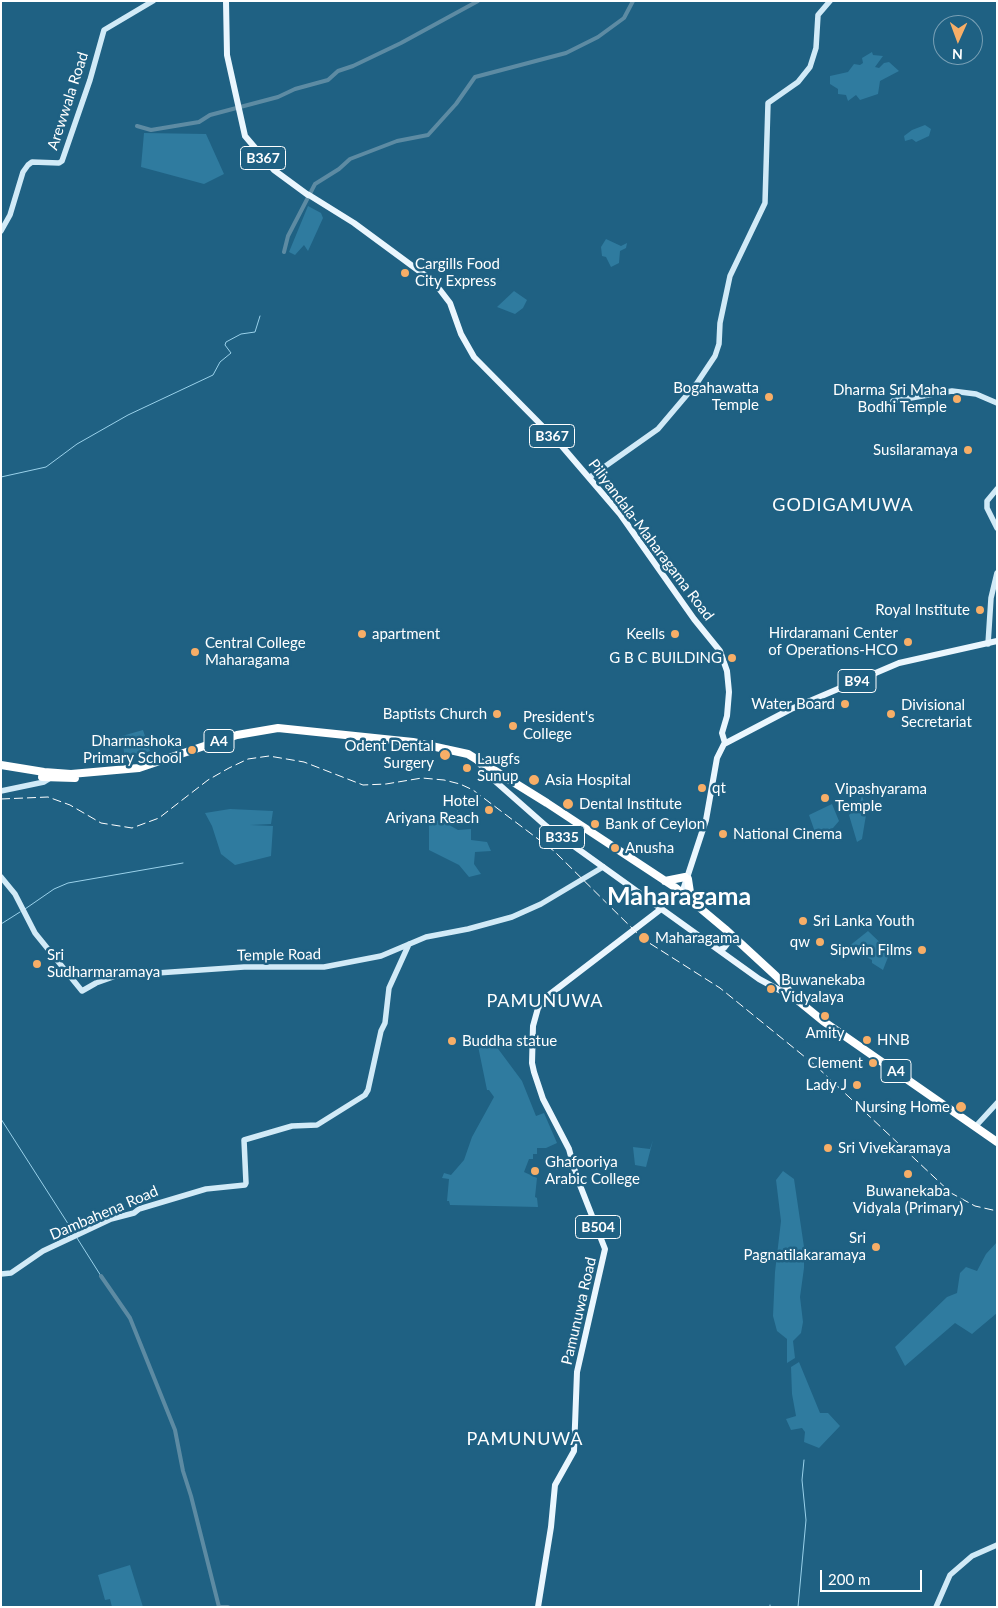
<!DOCTYPE html>
<html>
<head>
<meta charset="utf-8">
<style>
  body { margin:0 }
  #map { position:relative; width:998px; height:1608px; overflow:hidden; background:#1f6183; font-family:Lato,sans-serif }
  canvas { display:block }
  .frame { position:absolute; inset:0; border:2px solid #fff; pointer-events:none }
  .north { position:absolute; left:933px; top:15px; width:50px; height:50px; box-sizing:border-box; background:#1f6183; border:1px solid #79a0b5; border-radius:50%; rotate:182deg; font-size:14px; font-weight:700; line-height:20px; text-align:center; color:#fff }
  .north::after { content:''; display:block; margin:auto; width:18px; height:22px; background:#f7ae67; clip-path:polygon(50% 0,100% 100%,50% 72%,0 100%) }
  .scale { position:absolute; left:820px; top:1570px; width:102px; height:22px; box-sizing:border-box; border:2px solid #fff; border-top:0; padding-left:6px; font-size:15px; line-height:18px; white-space:nowrap; color:#fff; -webkit-text-stroke:4px #1f6183; paint-order:stroke }
</style>
</head>
<body>
<div id="map">
<canvas width="998" height="1608"></canvas>
<div class="frame"></div>
<div class="north">N</div>
<div class="scale">200 m</div>
</div>
<script>
const g = document.querySelector('canvas').getContext('2d');
g.lineJoin = 'round';
function fillPath(path, color) {
  g.fillStyle = color;
  g.fill(path, 'evenodd');
}
function shape(rows) {
  const path = new Path2D();
  for (const r of rows) {
    path.moveTo(r[0], r[1]);
    for (let i = 2; i < r.length; i += 2) path.lineTo(r[i], r[i + 1]);
  }
  return path;
}
function trace(path, color, width, dash) {
  g.strokeStyle = color;
  g.lineWidth = width;
  g.lineCap = dash ? 'butt' : 'round';
  g.setLineDash(dash || []);
  g.stroke(path);
}
function label(font, color, halo, rows, align = 'center') {
  g.font = font + ' Lato,sans-serif';
  g.lineWidth = 5;
  g.setLineDash([]);
  g.textBaseline = 'middle';
  g.strokeStyle = halo;
  g.fillStyle = color;
  for (const [text, x, y, turn = 0] of rows) {
    g.save();
    g.translate(x, y);
    g.rotate((+turn || 0) * Math.PI / 180);
    g.textAlign = isNaN(turn) ? turn : align;
    if (halo) g.strokeText(text, 0, 0);
    g.fillText(text, 0, 0);
    g.restore();
  }
}
fillPath(shape([
  [872,52,873,55,883,56,875,67,879,68,884,63,889,62,899,71,880,81,878,94,860,100,856,95,848,101,846,95,838,94,838,89,830,84,830,76,848,72,854,64,860,65,863,63,862,58],
  [925,125,931,129,929,136,916,142,912,139,905,141,904,136,912,130],
  [144,133,206,134,224,174,204,184,141,167],
  [308,206,321,213,323,218,308,251,304,245,295,255,289,252],
  [606,239,621,246,627,243,626,248,620,251,619,263,611,267,606,257,602,256,601,247],
  [514,291,527,300,523,308,515,314,497,307],
  [143,730,150,751,125,760,122,736],
  [862,796,867,809,862,839,857,842,849,815,858,807],
  [832,804,839,821,833,828,816,835,809,815],
  [230,809,273,811,271,824,250,825,273,826,271,856,235,865,221,854,212,826,205,813],
  [429,818,431,820,442,821,458,830,471,829,471,840,487,842,491,851,475,852,474,864,481,874,469,877,459,865,429,850],
  [868,931,890,952,883,970,872,963,872,960,848,947],
  [478,1046,496,1046,522,1081,536,1116,544,1113,557,1143,546,1148,537,1148,537,1154,533,1154,533,1159,529,1159,524,1172,537,1178,535,1197,537,1198,538,1207,450,1205,449,1201,447,1201,449,1179,442,1178,444,1173,451,1175,464,1160,472,1137,494,1097,489,1090,487,1090],
  [653,1140,646,1167,635,1165,633,1147,650,1149],
  [783,1171,794,1179,804,1247,804,1268,800,1297,803,1322,801,1333,793,1341,795,1358,787,1363,787,1339,777,1331,773,1316,775,1272,781,1221,776,1180],
  [997,1242,997,1313,972,1334,955,1323,905,1366,895,1347,947,1297,957,1293,960,1273,966,1267,977,1271,986,1254],
  [799,1362,820,1413,828,1413,840,1426,819,1448,804,1442,805,1432,802,1428,791,1430,786,1419,796,1416,792,1394,791,1367],
  [130,1565,143,1607,112,1607,110,1599,105,1600,98,1575]
]), '#2f7b9f');
trace(shape([
  [1,477,46,467,77,444,128,415,213,375,220,362,231,353,225,345,226,342,241,334,255,332,260,316],
  [25,909,54,889,68,883,183,863],
  [1,924,20,912],
  [1,1119,74,1233],
  [77,1238,101,1276],
  [770,1607,770,1605],
  [798,1607,806,1520,802,1480,804,1460]
]), '#9ad1ea', 1);
trace(shape([
  [137,126,151,130,199,122,210,115,278,97,295,89,328,80,338,71,353,66,401,43,478,1],
  [284,252,288,236,315,184,339,169,350,159,397,141,428,135,456,104,475,77,566,53,598,37,624,18,633,1],
  [101,1276,130,1318,175,1430,183,1471,191,1496,219,1607],
  [219,1607,228,1607]
]), '#5d8ba3', 4);
trace(shape([
  [1,231,10,215,23,172,28,165,32,162,59,163,62,161,90,80,104,30,153,1],
  [893,401,952,391,976,394,997,403],
  [590,477,658,429,697,383,715,356,719,344,720,323,730,276,765,203,768,103,798,82,810,67,816,48,818,15,830,1],
  [997,489,987,501,987,508,997,528],
  [988,644,991,598,997,573],
  [1,791,44,782,52,777],
  [1,877,15,894,35,933,82,991,96,983,130,971,157,973,244,967,324,967,381,956,426,937,468,929,512,917,541,904,603,867],
  [975,1127,997,1103],
  [1,1274,11,1273,43,1251,111,1219,134,1213,139,1209,206,1189,245,1185,246,1183,244,1140,292,1126,317,1125,365,1095,368,1090,381,1031,385,1023,389,988,409,944],
  [936,1607,950,1575,972,1556,997,1545]
]), '#d1eaf7', 5.5);
trace(shape([
  [226,1,227,55,245,136,274,170,308,195],
  [309,195,354,223,430,279,440,290,450,303,461,334,474,357,560,444,620,514,694,619,720,651,727,671,729,692,727,716,722,733,725,743],
  [477,761,495,781,546,826,759,979,794,998],
  [682,893,706,820,717,758,724,744,791,709,899,663,997,641],
  [719,950,724,948,731,939,729,932],
  [538,1607,551,1527,555,1485,574,1451,577,1372,605,1249,576,1175,569,1149,543,1099,534,1072,532,1063,533,1026,538,1008,545,998,661,909]
]), '#eaf6fe', 6);
trace(shape([
  [1,765,44,772,71,774,139,768,237,735,278,728,413,742,468,754,547,803,676,888,725,929,776,976,796,999,823,1021,997,1142],
  [42,777,75,778],
  [688,879,691,899],
  [665,881,685,877]
]), '#fff', 8);
trace(shape([
  [1,799,48,797,70,805,101,823,132,828,159,818,208,780,229,768,248,759,269,756,304,762,363,785,386,784,422,778,444,780,460,784,473,790,554,851,643,939,720,988,816,1066,951,1193,975,1206,997,1211]
]), '#fff', 1, [9, 4]);
for (const [x, y, r, color] of [
  [405,273,5,"#f7ae67"],
  [769,397,5,"#f7ae67"],
  [957,399,5,"#f7ae67"],
  [968,450,5,"#f7ae67"],
  [980,610,5,"#f7ae67"],
  [362,634,5,"#f7ae67"],
  [675,634,5,"#f7ae67"],
  [908,642,5,"#f7ae67"],
  [195,652,5,"#f7ae67"],
  [732,658,5,"#f7ae67"],
  [845,704,5,"#f7ae67"],
  [497,714,5,"#f7ae67"],
  [891,714,5,"#f7ae67"],
  [513,726,5,"#f7ae67"],
  [192,750,5,"#f7ae67"],
  [445,755,6,"#f7ae67"],
  [467,768,5,"#f7ae67"],
  [534,780,6,"#f7ae67"],
  [702,788,5,"#f7ae67"],
  [825,798,5,"#f7ae67"],
  [568,804,6,"#f7ae67"],
  [489,810,5,"#f7ae67"],
  [595,824,5,"#f7ae67"],
  [723,834,5,"#f7ae67"],
  [615,848,5,"#f7ae67"],
  [803,921,5,"#f7ae67"],
  [644,938,6,"#f7ae67"],
  [820,942,5,"#f7ae67"],
  [922,950,5,"#f7ae67"],
  [37,964,5,"#f7ae67"],
  [771,989,5,"#f7ae67"],
  [825,1016,5,"#f7ae67"],
  [867,1040,5,"#f7ae67"],
  [452,1041,5,"#f7ae67"],
  [873,1063,5,"#f7ae67"],
  [857,1085,5,"#f7ae67"],
  [961,1107,6,"#f7ae67"],
  [828,1148,5,"#f7ae67"],
  [535,1171,5,"#f7ae67"],
  [908,1174,5,"#f7ae67"],
  [876,1247,5,"#f7ae67"]
]) {
  const dot = new Path2D();
  dot.arc(x, y, r, 0, 2 * Math.PI);
  g.fillStyle = color;
  g.fill(dot);
  trace(dot, '#1f6183', 2);
}
for (const [x, y, w] of [
  [263,158,45],
  [552,436,45],
  [857,681,38],
  [219,741,30],
  [562,837,45],
  [896,1071,30],
  [598,1227,45]
]) {
  const box = new Path2D();
  box.roundRect(x - w / 2, y - 11.5, w, 23, 4);
  g.fillStyle = '#1f6183';
  g.fill(box);
  trace(box, '#fff', 1);
}
label('bold 14px', '#fff', null, [
  ["B367",263,158],
  ["B367",552,436],
  ["B94",857,681],
  ["A4",219,741],
  ["B335",562,837],
  ["A4",896,1071],
  ["B504",598,1227]
]);
label('15px', '#fff', '#1f6183', [
  ["Arewwala Road",68,101,-72],
  ["Piliyandala-Maharagama Road",651,540,53],
  ["Temple Road",279,955,-1],
  ["Dambahena Road",104,1213,-23],
  ["Pamunuwa Road",579,1311,-77]
]);
label('15px', '#fff', '#1f6183', [
  ["Cargills Food",415,264],
  ["City Express",415,281],
  ["Bogahawatta",759,388,"right"],
  ["Temple",759,405,"right"],
  ["Dharma Sri Maha",947,390,"right"],
  ["Bodhi Temple",947,407,"right"],
  ["Susilaramaya",958,450,"right"],
  ["Royal Institute",970,610,"right"],
  ["Hirdaramani Center",898,633,"right"],
  ["of Operations-HCO",898,650,"right"],
  ["apartment",372,634],
  ["Keells",665,634,"right"],
  ["Central College",205,643],
  ["Maharagama",205,660],
  ["G B C BUILDING",722,658,"right"],
  ["Water Board",835,704,"right"],
  ["Divisional",901,705],
  ["Secretariat",901,722],
  ["Baptists Church",487,714,"right"],
  ["President's",523,717],
  ["College",523,734],
  ["Dharmashoka",182,741,"right"],
  ["Primary School",182,758,"right"],
  ["Odent Dental",434,746,"right"],
  ["Surgery",434,763,"right"],
  ["Laugfs",477,759],
  ["Sunup",477,776],
  ["Asia Hospital",545,780],
  ["qt",712,788],
  ["Vipashyarama",835,789],
  ["Temple",835,806],
  ["Hotel",479,801,"right"],
  ["Ariyana Reach",479,818,"right"],
  ["Dental Institute",579,804],
  ["Bank of Ceylon",605,824],
  ["National Cinema",733,834],
  ["Anusha",625,848],
  ["Sri Lanka Youth",813,921],
  ["Maharagama",655,938],
  ["qw",810,942,"right"],
  ["Sipwin Films",912,950,"right"],
  ["Sri",47,955],
  ["Sudharmaramaya",47,972],
  ["Buwanekaba",781,980],
  ["Vidyalaya",781,997],
  ["Amity",825,1033,"center"],
  ["HNB",877,1040],
  ["Buddha statue",462,1041],
  ["Clement",863,1063,"right"],
  ["Lady J",847,1085,"right"],
  ["Nursing Home",950,1107,"right"],
  ["Sri Vivekaramaya",838,1148],
  ["Ghafooriya",545,1162],
  ["Arabic College",545,1179],
  ["Buwanekaba",908,1191,"center"],
  ["Vidyala (Primary)",908,1208,"center"],
  ["Sri",866,1238,"right"],
  ["Pagnatilakaramaya",866,1255,"right"]
], 'left');
g.letterSpacing = '1px';
label('18px', '#fff', '#1f6183', [
  ["GODIGAMUWA",843,505],
  ["PAMUNUWA",545,1001],
  ["PAMUNUWA",525,1439]
]);
g.letterSpacing = '0px';
label('bold 25px', '#fff', '#1f6183', [
  ["Maharagama",679,897]
]);
</script>
</body>
</html>
